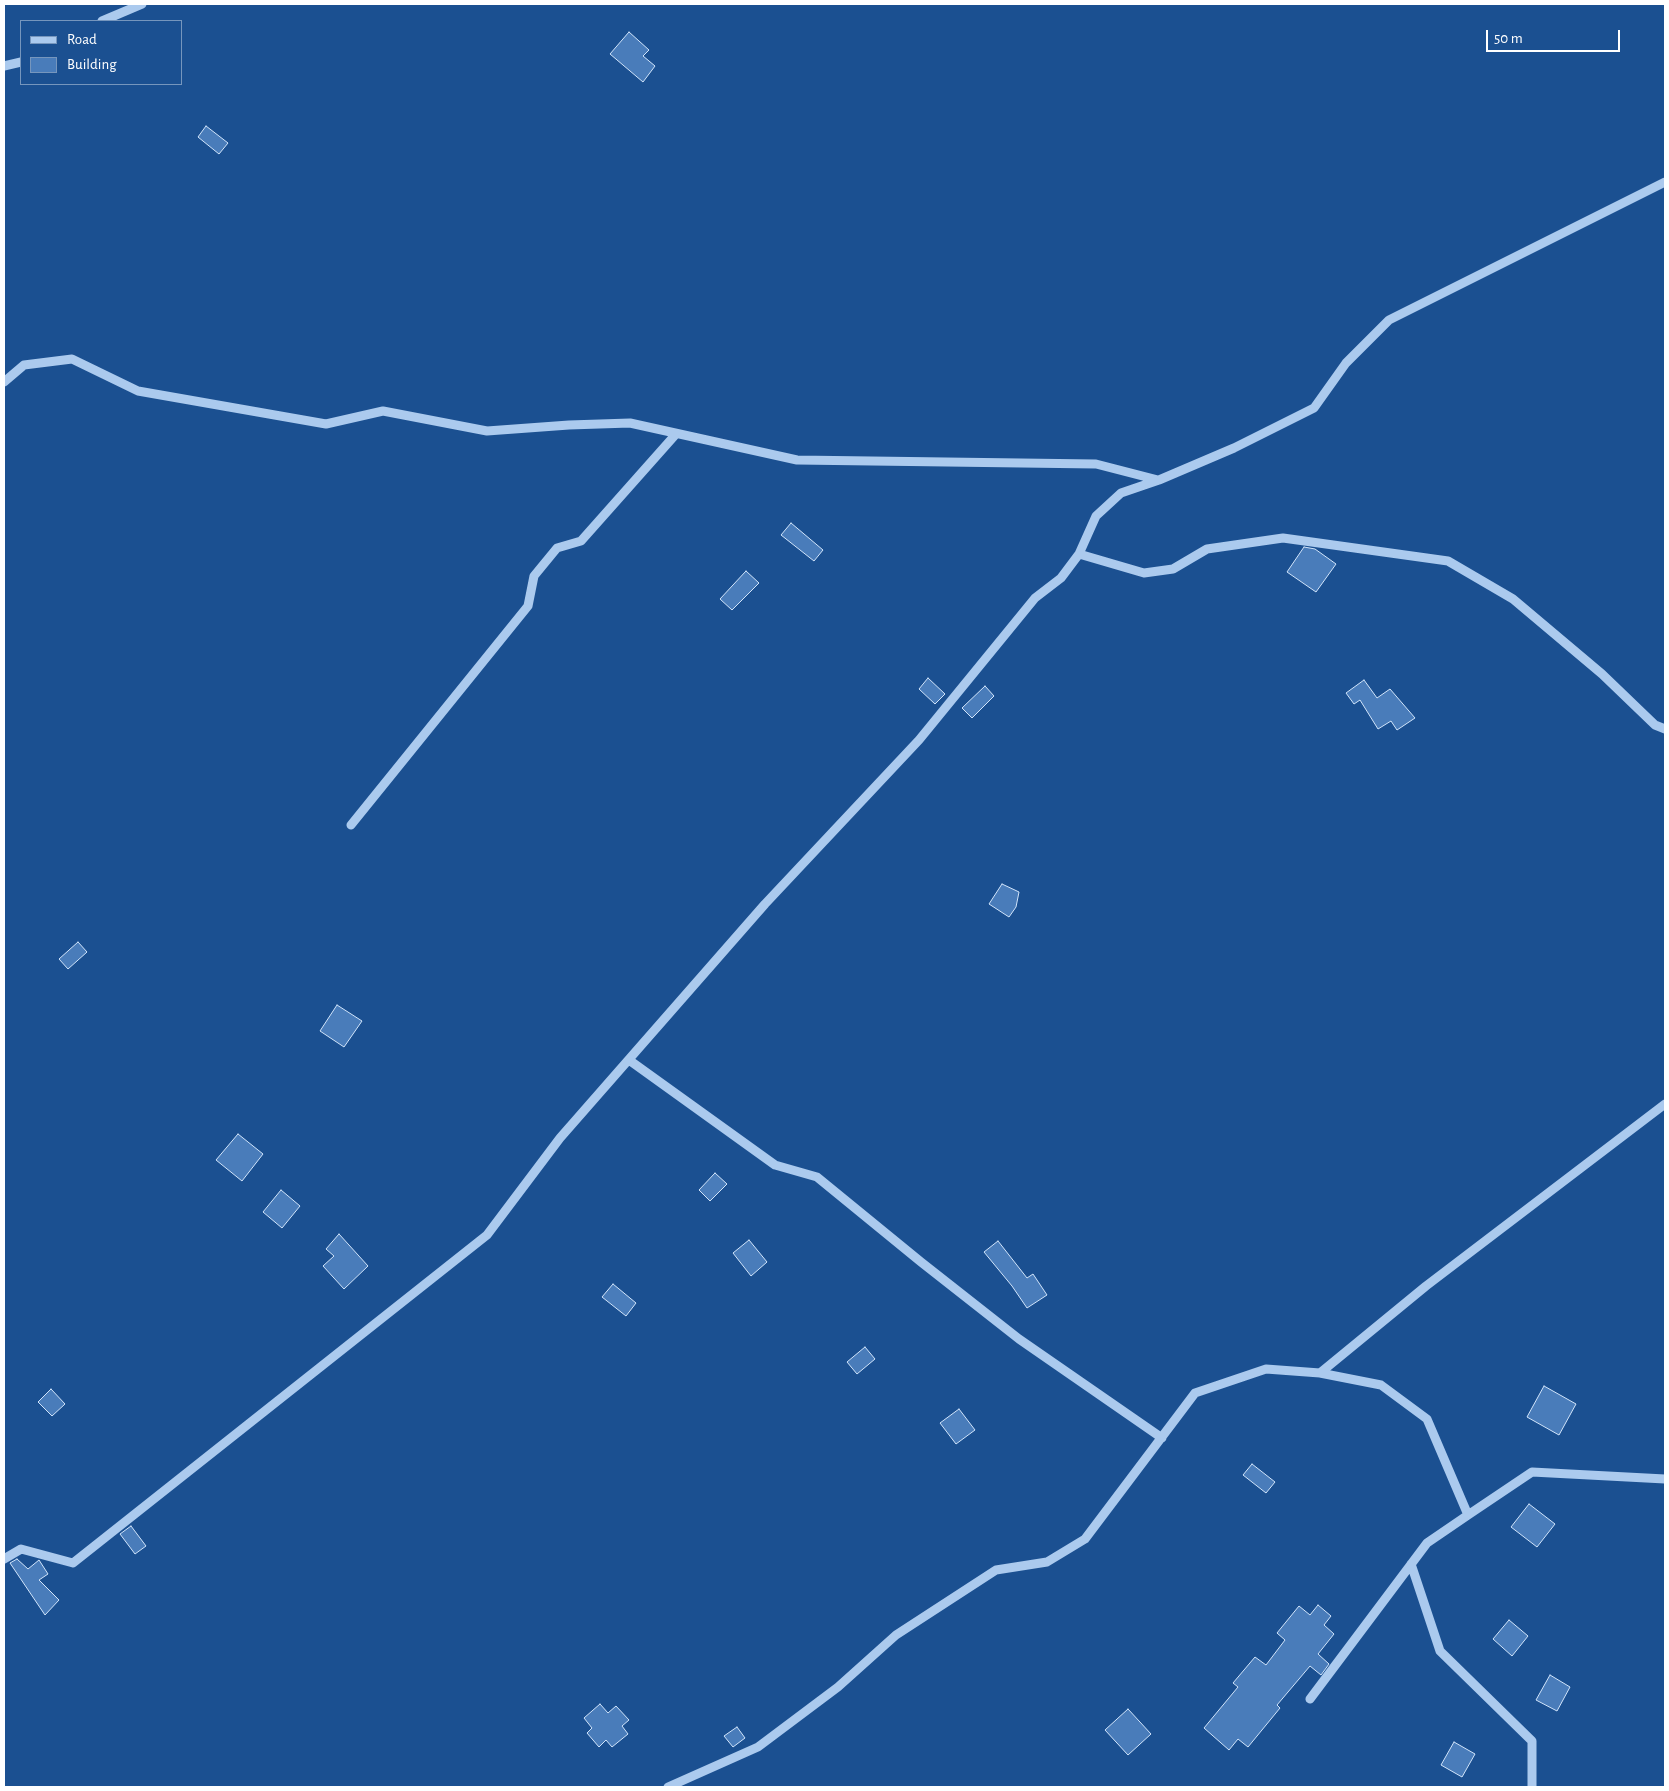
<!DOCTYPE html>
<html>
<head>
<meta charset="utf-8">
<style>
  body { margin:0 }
  #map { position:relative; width:1669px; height:1791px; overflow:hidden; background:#1b5091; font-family:"Alegreya Sans",sans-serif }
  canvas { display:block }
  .frame { position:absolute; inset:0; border:5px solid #fff; pointer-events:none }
  .legend { position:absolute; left:20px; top:20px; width:162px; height:65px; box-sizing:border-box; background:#1b5091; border:1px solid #7696bd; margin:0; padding:6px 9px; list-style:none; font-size:15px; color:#fff }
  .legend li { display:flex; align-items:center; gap:10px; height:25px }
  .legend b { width:25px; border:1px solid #7696bd }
  .scale { position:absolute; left:1486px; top:30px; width:134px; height:22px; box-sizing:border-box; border:2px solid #fff; border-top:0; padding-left:6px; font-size:15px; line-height:18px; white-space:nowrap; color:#fff; -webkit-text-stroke:4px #1b5091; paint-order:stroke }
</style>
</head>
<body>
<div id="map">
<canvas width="1669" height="1791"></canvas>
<div class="frame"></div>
<ul class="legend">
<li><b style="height:6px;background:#abcaee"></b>Road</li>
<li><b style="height:14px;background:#497cba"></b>Building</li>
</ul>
<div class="scale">50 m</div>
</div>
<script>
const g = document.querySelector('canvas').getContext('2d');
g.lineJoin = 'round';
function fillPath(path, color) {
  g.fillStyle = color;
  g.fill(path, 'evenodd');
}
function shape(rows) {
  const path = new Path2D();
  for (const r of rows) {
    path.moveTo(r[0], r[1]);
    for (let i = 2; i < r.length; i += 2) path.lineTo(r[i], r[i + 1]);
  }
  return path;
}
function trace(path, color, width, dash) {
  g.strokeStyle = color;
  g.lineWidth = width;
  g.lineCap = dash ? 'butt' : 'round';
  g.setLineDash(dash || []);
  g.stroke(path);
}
const building = shape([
  [629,32,649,50,643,56,655,66,643,82,610,54,629,32],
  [206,126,228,143,219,154,198,137,206,126],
  [791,523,823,550,814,561,781,535,791,523],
  [1304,547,1315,549,1336,564,1316,592,1287,572,1304,547],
  [746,571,759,583,732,610,720,599,746,571],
  [928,678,945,694,935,704,919,689,928,678],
  [1364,680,1377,698,1390,689,1415,718,1397,730,1391,721,1378,729,1360,700,1354,704,1346,693,1364,680],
  [985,686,994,696,972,718,962,708,985,686],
  [1002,884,1019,892,1016,907,1009,917,989,904,1002,884],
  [78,942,87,952,68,969,59,959,78,942],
  [337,1005,362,1021,344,1047,320,1031,337,1005],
  [238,1134,263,1154,242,1181,216,1160,238,1134],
  [715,1173,727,1184,710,1201,699,1190,715,1173],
  [281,1190,300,1206,282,1228,263,1212,281,1190],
  [339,1234,368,1266,344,1289,323,1266,334,1256,326,1249,339,1234],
  [749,1240,767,1262,751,1276,733,1253,749,1240],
  [998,1241,1027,1278,1033,1274,1047,1295,1027,1308,1012,1286,984,1252,998,1241],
  [613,1284,636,1303,626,1316,602,1297,613,1284],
  [865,1347,875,1359,857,1374,847,1362,865,1347],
  [1544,1386,1576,1404,1559,1435,1527,1417,1544,1386],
  [51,1389,65,1404,52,1416,38,1402,51,1389],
  [959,1409,975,1430,956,1444,940,1423,959,1409],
  [1252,1464,1275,1482,1266,1493,1243,1475,1252,1464],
  [1529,1504,1555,1524,1537,1547,1511,1527,1529,1504],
  [131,1526,146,1546,135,1554,120,1534,131,1526],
  [17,1559,28,1569,39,1560,48,1574,39,1580,59,1600,45,1615,10,1563,17,1559],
  [1318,1605,1331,1616,1324,1625,1334,1634,1318,1654,1329,1664,1321,1675,1310,1666,1277,1705,1280,1708,1248,1747,1238,1739,1229,1750,1204,1728,1238,1687,1233,1683,1255,1657,1266,1665,1285,1640,1277,1633,1299,1606,1310,1615,1318,1605],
  [1509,1620,1528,1636,1512,1656,1493,1639,1509,1620],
  [1550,1675,1570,1687,1557,1711,1536,1700,1550,1675],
  [600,1704,608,1713,616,1706,629,1720,622,1726,628,1734,612,1747,606,1740,599,1747,587,1733,592,1728,584,1718,600,1704],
  [1128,1709,1151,1734,1128,1755,1105,1730,1128,1709],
  [737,1727,745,1738,733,1747,724,1736,737,1727],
  [1454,1742,1475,1754,1462,1777,1441,1765,1454,1742]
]);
fillPath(building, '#497cba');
trace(building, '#d1e4fa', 1);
trace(shape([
  [102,21,142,4],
  [4,66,21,62],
  [4,382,24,365,72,359,138,391,326,424,383,411,487,431,569,425,630,423,797,460,1096,464,1158,480],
  [1079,554,1144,573,1173,569,1207,549,1283,538,1448,561,1513,599,1602,674,1655,725,1665,729],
  [351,825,528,606,534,576,557,548,581,541,676,434],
  [629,1060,775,1165,817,1177,921,1262,1019,1339,1162,1438],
  [1320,1373,1381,1385,1427,1419,1468,1515,1532,1472,1665,1479],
  [4,1559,21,1549,73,1563,487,1235,560,1138,765,904,919,740,1035,598,1061,578,1079,554,1096,516,1121,493,1159,480,1234,448,1314,408,1346,363,1389,320,1665,182],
  [1411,1564,1440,1651,1532,1741,1532,1787],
  [1310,1699,1427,1543,1468,1515],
  [668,1787,758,1747,838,1687,896,1635,996,1570,1047,1562,1085,1539,1195,1393,1266,1369,1320,1373,1426,1286,1665,1104]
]), '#abcaee', 9);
</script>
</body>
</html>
